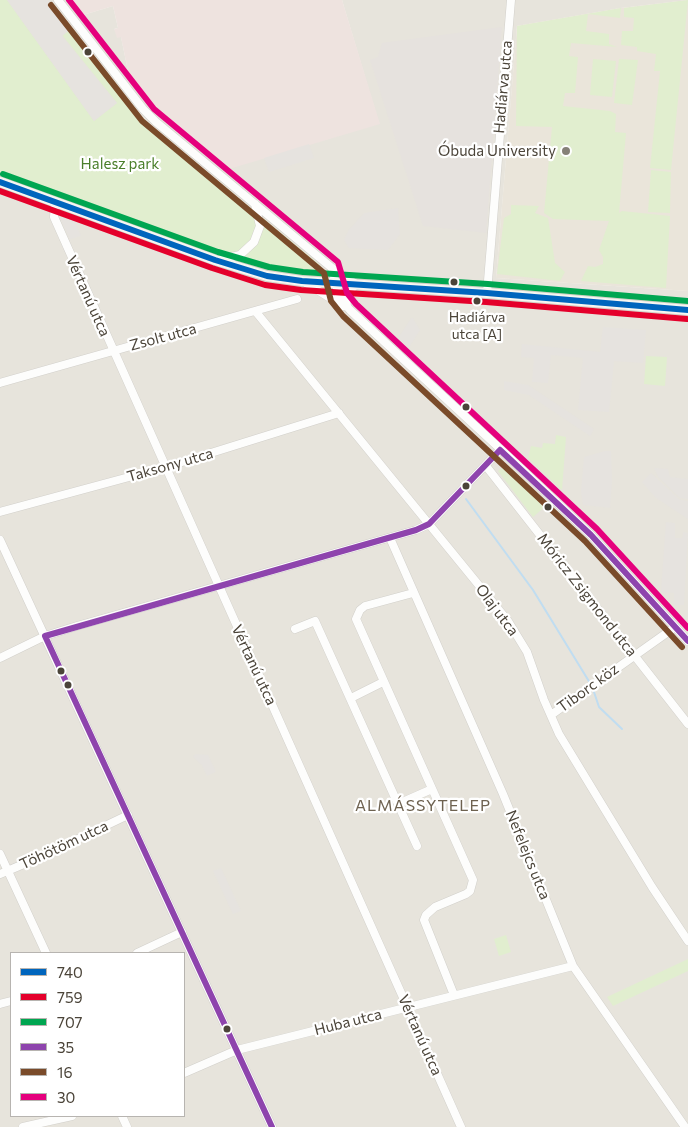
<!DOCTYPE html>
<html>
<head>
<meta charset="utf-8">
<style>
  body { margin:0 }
  #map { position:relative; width:688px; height:1127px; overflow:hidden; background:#f4f2ee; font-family:Commissioner,sans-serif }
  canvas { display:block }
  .legend { position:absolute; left:10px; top:952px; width:175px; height:165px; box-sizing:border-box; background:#fff; border:1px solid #b7b4b0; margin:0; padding:6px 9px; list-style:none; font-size:15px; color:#4b4439 }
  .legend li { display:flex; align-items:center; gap:10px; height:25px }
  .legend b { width:25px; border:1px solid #b7b4b0 }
</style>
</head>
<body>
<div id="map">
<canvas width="688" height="1127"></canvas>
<ul class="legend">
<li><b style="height:6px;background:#0065bd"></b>740</li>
<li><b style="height:6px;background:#e4002b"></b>759</li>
<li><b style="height:6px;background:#00a651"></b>707</li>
<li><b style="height:6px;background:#8e44ad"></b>35</li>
<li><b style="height:6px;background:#7a4b2a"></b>16</li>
<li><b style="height:6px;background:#e5007d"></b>30</li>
</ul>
</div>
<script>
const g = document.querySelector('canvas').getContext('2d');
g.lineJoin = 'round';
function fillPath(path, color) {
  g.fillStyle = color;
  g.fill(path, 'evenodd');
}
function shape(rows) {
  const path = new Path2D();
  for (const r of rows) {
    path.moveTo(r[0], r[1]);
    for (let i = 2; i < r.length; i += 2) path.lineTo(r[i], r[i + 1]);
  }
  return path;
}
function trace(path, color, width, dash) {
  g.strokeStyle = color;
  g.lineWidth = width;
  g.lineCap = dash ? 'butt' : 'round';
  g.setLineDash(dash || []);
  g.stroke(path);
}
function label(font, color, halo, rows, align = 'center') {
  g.font = font + ' Commissioner,sans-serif';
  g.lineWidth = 4.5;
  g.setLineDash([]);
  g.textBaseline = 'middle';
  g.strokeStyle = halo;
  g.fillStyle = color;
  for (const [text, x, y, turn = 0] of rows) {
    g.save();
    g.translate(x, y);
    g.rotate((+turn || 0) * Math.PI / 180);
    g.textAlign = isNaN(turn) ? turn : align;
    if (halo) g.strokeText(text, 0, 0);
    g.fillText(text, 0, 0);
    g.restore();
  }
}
fillPath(shape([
  [0,0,72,0,83,15,113,6,118,28,114,29,121,37,129,76,379,124,342,0,688,0,621,8,517,26,496,278,688,291,688,1127,0,1127],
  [11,953,184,953,184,1116,11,1116]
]), '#e7e4dc');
fillPath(shape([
  [502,27,486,233,423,226,370,60,378,57,382,43]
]), '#e6e2de');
fillPath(shape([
  [688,0,688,291,496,278,517,26,621,8]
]), '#eae5da');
fillPath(shape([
  [72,0,342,0,380,124,229,169,163,116,129,76,121,37,117,38,114,29,118,28,113,6,83,15]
]), '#eee3df');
fillPath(shape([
  [0,0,7,0,94,121,117,103,62,35,71,29,145,121,320,265,325,272,283,269,218,251,0,172],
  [688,0,671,170,650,168,660,71,654,71,656,54,637,51,637,47,621,45,622,31,633,31,634,18,624,17,624,8],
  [621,8,620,18,588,14,586,31,609,34,609,44,617,47,571,43,569,56,578,57,575,93,565,93,563,106,610,111,616,114,615,132,626,133,619,213,622,211,670,216,666,288,581,281,588,266,595,267,603,264,603,257,599,250,609,221,553,219,544,213,552,127,516,126,517,26],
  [593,59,616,61,612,97,590,95],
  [619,59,638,60,632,105,614,103],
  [651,170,671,172,670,213,648,212],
  [511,205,539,206,535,213,548,218,555,263,565,272,560,281,497,274,504,218,511,214],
  [646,356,667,357,665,386,644,384],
  [556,435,566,437,562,490,528,458,531,446,542,448,543,443,555,444],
  [505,465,546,506,533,517,498,471],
  [506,935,511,952,499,956,494,939],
  [688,959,688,971,613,1006,607,997]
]), '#e1eecf');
fillPath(shape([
  [7,0,48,0,71,29,62,36,117,103,94,121],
  [309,144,314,158,269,172,264,158],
  [398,208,400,234,388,250,349,248,344,240,348,231,364,213],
  [59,216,75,222,81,236,70,239],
  [412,317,420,330,409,347,398,338],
  [603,327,646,330,643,363,614,361,609,412,578,410,583,358,551,355,548,383,532,382,534,358,521,357,522,344,600,352],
  [504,381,528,385,594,429,590,436,529,395,504,390],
  [605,451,611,451,612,480,610,508,583,505,581,491,584,457],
  [654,468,668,469,670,477,688,479,688,499,680,498,658,477],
  [651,473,679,499,688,501,688,519,656,498,642,482],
  [666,522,675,523,675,538,682,538,683,532,688,533,684,605,674,605,674,593,661,592],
  [195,754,208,755,216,772,207,776,202,765,193,757],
  [221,868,241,911,233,914,213,871]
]), '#e6e3df');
trace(shape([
  [466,499,533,590,590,683],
  [593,689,599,707,622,729]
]), '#c0ddf1', 2);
const street = shape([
  [58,0,143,109,156,122,332,268,356,284,346,295,347,307],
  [55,202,54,217,461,1127],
  [218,260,240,255,254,242,260,226,255,204],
  [332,268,339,297,350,310,508,456,591,535,688,641],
  [306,283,343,306],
  [487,293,511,0],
  [256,312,508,621,527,652,544,700,559,734,652,887,688,941],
  [0,383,297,299],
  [486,466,688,724],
  [0,512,166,467,339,413],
  [390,538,503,794,573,966,685,1127],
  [0,540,272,1127],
  [413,593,365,606,360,610,356,619,473,880,470,891,466,894,435,907,426,915,424,920,454,995],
  [295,629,315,621,417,846],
  [0,658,45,636,77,626,416,530,429,524,500,450],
  [351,698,383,682],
  [551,715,675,627],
  [398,804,432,789],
  [0,854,46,953],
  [0,874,38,858,128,815],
  [137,953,182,932],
  [0,1004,11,1001],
  [184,1073,237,1050,573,966],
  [122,1116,127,1127],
  [23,1127,72,1116]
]);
const secondary = shape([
  [0,182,215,260,267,276,302,281,487,293,688,310]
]);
trace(street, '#d2d0cb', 9);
trace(secondary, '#d3cfc5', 12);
trace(street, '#fdfdfc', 8);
trace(secondary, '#f7f6f1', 10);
trace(shape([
  [0,182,215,260,267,276,302,281,487,293,688,310]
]), '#0065bd', 6);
trace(shape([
  [0,191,212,268,265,285,301,290,486,302,687,319]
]), '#e4002b', 6);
trace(shape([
  [3,174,218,252,269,267,303,272,488,284,688,301]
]), '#00a651', 6);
trace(shape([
  [500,450,591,535,688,641],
  [45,636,272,1127],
  [45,636,416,530,429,524,500,450]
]), '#8e44ad', 6);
trace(shape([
  [51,5,142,121,324,273,331,301,343,316,585,541,682,647]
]), '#7a4b2a', 6);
trace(shape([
  [69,0,154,109,338,262,347,293,356,304,597,529,688,628]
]), '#e5007d', 6);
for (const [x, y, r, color] of [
  [88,52,4.5,"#4b4439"],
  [566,151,5,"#868178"],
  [454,282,4.5,"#4b4439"],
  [477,301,4.5,"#4b4439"],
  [466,407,4.5,"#4b4439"],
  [466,486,4.5,"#4b4439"],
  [548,507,4.5,"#4b4439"],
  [61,671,4.5,"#4b4439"],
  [68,685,4.5,"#4b4439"],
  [227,1029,4.5,"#4b4439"]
]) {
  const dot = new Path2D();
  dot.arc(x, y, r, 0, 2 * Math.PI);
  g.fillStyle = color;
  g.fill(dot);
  trace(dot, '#fff', 2);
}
label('14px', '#4b4439', '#fff', [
  ["Hadiárva",477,317],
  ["utca [A]",477,334]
]);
label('15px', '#4b4439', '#fff', [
  ["Hadiárva utca",503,87,-85],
  ["Vértanú utca",88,296,66],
  ["Zsolt utca",163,337,-15],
  ["Taksony utca",170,465,-16],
  ["Móricz Zsigmond utca",587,595,52],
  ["Olaj utca",497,610,53],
  ["Vértanú utca",254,665,65],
  ["Tiborc köz",588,688,-36],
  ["Töhötöm utca",64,845,-25],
  ["Nefelejcs utca",528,855,68],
  ["Huba utca",348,1022,-14],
  ["Vértanú utca",420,1035,66]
]);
label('15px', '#4b4439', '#fff', [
  ["Óbuda University",556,151]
], 'right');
label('15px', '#4a7f2a', '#fff', [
  ["Halesz park",120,164]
]);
g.letterSpacing = '1px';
label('16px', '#6e6250', '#fff', [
  ["ALMÁSSYTELEP",423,806]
]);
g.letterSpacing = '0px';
</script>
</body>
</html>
